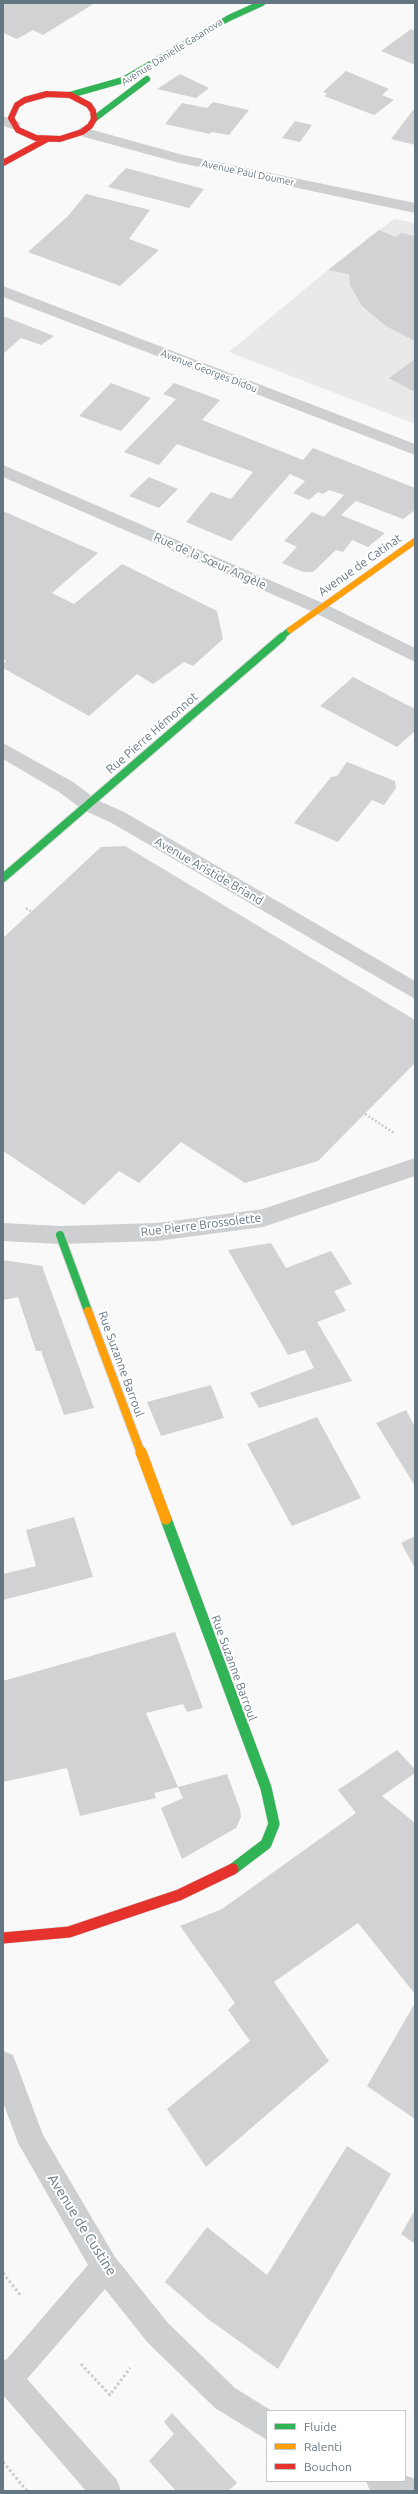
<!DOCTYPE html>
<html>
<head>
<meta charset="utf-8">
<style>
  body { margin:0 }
  #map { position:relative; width:418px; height:2494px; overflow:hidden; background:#f9f9f9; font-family:Ubuntu,sans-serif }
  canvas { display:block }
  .frame { position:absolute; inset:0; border:4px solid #657683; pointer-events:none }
  .legend { position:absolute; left:266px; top:2410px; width:140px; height:72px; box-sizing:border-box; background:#fff; border:1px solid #c1c8cd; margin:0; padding:5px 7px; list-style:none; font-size:12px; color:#657683 }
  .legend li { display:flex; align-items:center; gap:8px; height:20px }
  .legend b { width:20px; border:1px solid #c1c8cd }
</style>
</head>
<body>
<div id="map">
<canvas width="418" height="2494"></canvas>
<div class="frame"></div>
<ul class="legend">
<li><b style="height:5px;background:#30b455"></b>Fluide</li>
<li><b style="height:5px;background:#ff9f0a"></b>Ralenti</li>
<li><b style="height:5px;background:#e5322d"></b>Bouchon</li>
</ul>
</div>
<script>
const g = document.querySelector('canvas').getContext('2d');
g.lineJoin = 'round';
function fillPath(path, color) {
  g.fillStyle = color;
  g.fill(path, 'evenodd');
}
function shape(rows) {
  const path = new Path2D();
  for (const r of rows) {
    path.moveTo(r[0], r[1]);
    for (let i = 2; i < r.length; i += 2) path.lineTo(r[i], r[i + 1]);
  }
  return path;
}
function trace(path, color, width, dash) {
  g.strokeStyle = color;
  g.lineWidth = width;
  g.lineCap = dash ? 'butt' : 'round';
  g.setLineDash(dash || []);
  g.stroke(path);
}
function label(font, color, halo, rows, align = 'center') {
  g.font = font + ' Ubuntu,sans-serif';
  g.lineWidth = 4;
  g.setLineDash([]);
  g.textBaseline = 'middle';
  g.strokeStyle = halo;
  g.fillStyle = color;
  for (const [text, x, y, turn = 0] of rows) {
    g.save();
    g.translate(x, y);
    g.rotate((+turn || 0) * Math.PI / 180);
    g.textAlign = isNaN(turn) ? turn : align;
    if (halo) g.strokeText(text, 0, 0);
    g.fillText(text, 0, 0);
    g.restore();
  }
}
fillPath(shape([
  [394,219,415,223,415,424,229,352,328,270]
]), '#e8e9e9');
fillPath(shape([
  [3,3,95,3,43,35,33,30,17,39,3,33],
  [411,29,415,31,415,65,381,51],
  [346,71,389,89,382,95,394,100,374,115,324,96,327,94,323,92],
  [180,74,209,88,196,98,157,89],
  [213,102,249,110,229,135,212,132,210,134,165,124,182,103,207,108],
  [413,110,415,111,415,145,391,139],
  [295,121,312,125,300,142,282,138],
  [126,168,204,189,189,208,108,187],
  [86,194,150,210,129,239,159,250,120,286,28,252,68,216],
  [379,230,396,237,401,233,415,236,415,341,386,326,362,306,350,285,349,274,328,270],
  [3,316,44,332,54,336,41,345,21,338,3,354],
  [415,359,415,392,389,378],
  [111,383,151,398,121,431,79,416],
  [174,383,220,400,202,420,303,460,313,448,415,488,415,510,403,519,356,501,341,515,385,533,368,547,352,540,343,552,336,550,313,572,303,572,282,563,297,547,284,541,312,512,324,517,344,495,329,490,323,494,318,492,309,500,293,493,305,481,290,474,231,541,186,522,211,492,231,499,253,472,177,444,159,465,124,452,176,399,163,394],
  [149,477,178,489,159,508,129,496],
  [3,511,98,553,52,593,74,604,122,564,217,611,223,639,193,666,184,662,153,684,137,674,89,716,3,668,3,664,6,661,3,659],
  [353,677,415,709,415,731,397,747,320,706],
  [347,762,395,781,396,788,384,805,372,800,338,842,294,823,331,777,337,776],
  [125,846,415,1020,415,1063,318,1161,245,1183,181,1142,139,1183,119,1171,84,1205,3,1151,3,938,101,847],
  [271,1243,286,1268,331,1251,352,1284,334,1291,346,1311,317,1322,352,1381,259,1408,250,1393,314,1368,305,1350,288,1355,228,1250],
  [3,1260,42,1266,94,1408,64,1415,41,1351,36,1351,18,1297,3,1300],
  [211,1385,224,1418,161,1436,147,1402],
  [406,1410,415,1427,415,1486,376,1423],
  [317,1417,361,1498,292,1526,247,1444],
  [74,1517,93,1577,3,1600,3,1574,36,1566,26,1530],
  [415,1536,415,1568,401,1543],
  [175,1632,203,1708,187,1712,183,1704,146,1713,178,1787,154,1793,156,1798,80,1816,67,1768,3,1782,3,1681],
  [397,1750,415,1769,415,1773,382,1796,415,1823,415,1994,358,1923,274,1982,329,2061,206,2167,167,2109,250,2041,228,2010,235,2003,180,1926,222,1909,356,1813,338,1790],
  [227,1774,240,1809,241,1817,236,1828,182,1859,161,1808,183,1798,178,1787],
  [415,2003,415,2119,367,2086],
  [347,2146,391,2174,278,2369,208,2319,165,2282,207,2227,267,2275],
  [415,2210,415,2244,401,2234],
  [172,2413,237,2483,228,2491,176,2491,149,2461,174,2434,164,2422]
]), '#d0d2d3');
const fastFar2 = shape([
  [70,95,123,80,229,18,262,3],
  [94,119,147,79],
  [280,638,290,630]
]);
const fastFar1 = shape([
  [3,878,282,637],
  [60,1235,88,1311]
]);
const fast = shape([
  [166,1519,266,1788,274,1824,266,1844,233,1869]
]);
const slowFar2 = shape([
  [290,630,415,541]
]);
const slowFar1 = shape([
  [88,1311,141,1453]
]);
const slow = shape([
  [141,1452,166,1519]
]);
const jamFar1 = shape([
  [47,94,70,95,89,105,93,111,94,119,90,126,82,132,60,139,36,138,18,130,11,118,17,105,25,100,47,94],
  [3,163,47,139]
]);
const jam = shape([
  [3,1938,69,1932,179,1895,233,1869]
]);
trace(fastFar2, '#d5d6d7', 7);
trace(fastFar1, '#d5d6d7', 10);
trace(fast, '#d5d6d7', 12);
trace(slowFar2, '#d5d6d7', 7);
trace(slowFar1, '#d5d6d7', 10);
trace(slow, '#d5d6d7', 12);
trace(jamFar1, '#d5d6d7', 7);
trace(jam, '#d5d6d7', 12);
trace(shape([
  [26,908,32,912],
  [365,1114,394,1133]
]), '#cbcccd', 2.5, [2, 2]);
trace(shape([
  [3,2273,21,2296],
  [81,2364,110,2395,130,2368],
  [3,2462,27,2491]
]), '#cbcccd', 3, [2.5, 2.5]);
fillPath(shape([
  [3,116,18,121,21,124,13,129,3,126,3,116],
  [82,127,183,155,415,203,415,213,176,162,77,135,74,132,82,127],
  [3,286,415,444,415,455,3,297,3,286],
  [3,465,325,604,415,648,415,662,313,612,3,477,3,465],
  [3,743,73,782,97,800,124,812,415,981,415,999,110,822,83,810,59,792,3,759,3,743],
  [415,1158,415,1176,263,1227,157,1241,60,1244,3,1241,3,1223,60,1226,157,1223,263,1209,415,1158],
  [3,2051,13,2055,43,2135,115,2257,168,2323,235,2388,272,2411,267,2411,267,2440,215,2408,148,2343,105,2289,27,2379,117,2480,121,2491,86,2491,3,2395,3,2359,6,2360,88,2265,18,2143,3,2102,3,2051],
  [405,2475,415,2479,415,2491,370,2491,366,2481,405,2481,405,2475]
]), '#cecfd0');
trace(fastFar2, '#30b455', 6);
trace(fastFar1, '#30b455', 8);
trace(fast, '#30b455', 11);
trace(slowFar2, '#ff9f0a', 6);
trace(slowFar1, '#ff9f0a', 8);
trace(slow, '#ff9f0a', 11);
trace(jamFar1, '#e5322d', 6);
trace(jam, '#e5322d', 11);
label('10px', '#657683', '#fff', [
  ["Avenue Danielle Casanova",172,52,-32],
  ["Avenue Paul Doumer",248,173,12],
  ["Avenue Georges Didou",209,371,21]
]);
label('12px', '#657683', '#fff', [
  ["Rue de la Sœur Angèle",210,561,24],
  ["Avenue de Catinat",360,565,-35],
  ["Rue Pierre Hémonnot",152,733,-41],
  ["Avenue Aristide Briand",209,871,30],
  ["Rue Pierre Brossolette",201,1225,-7],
  ["Rue Suzanne Barroul",121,1364,70],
  ["Rue Suzanne Barroul",234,1668,70]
]);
label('14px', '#657683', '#fff', [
  ["Avenue de Custine",82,2225,58]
]);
</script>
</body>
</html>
